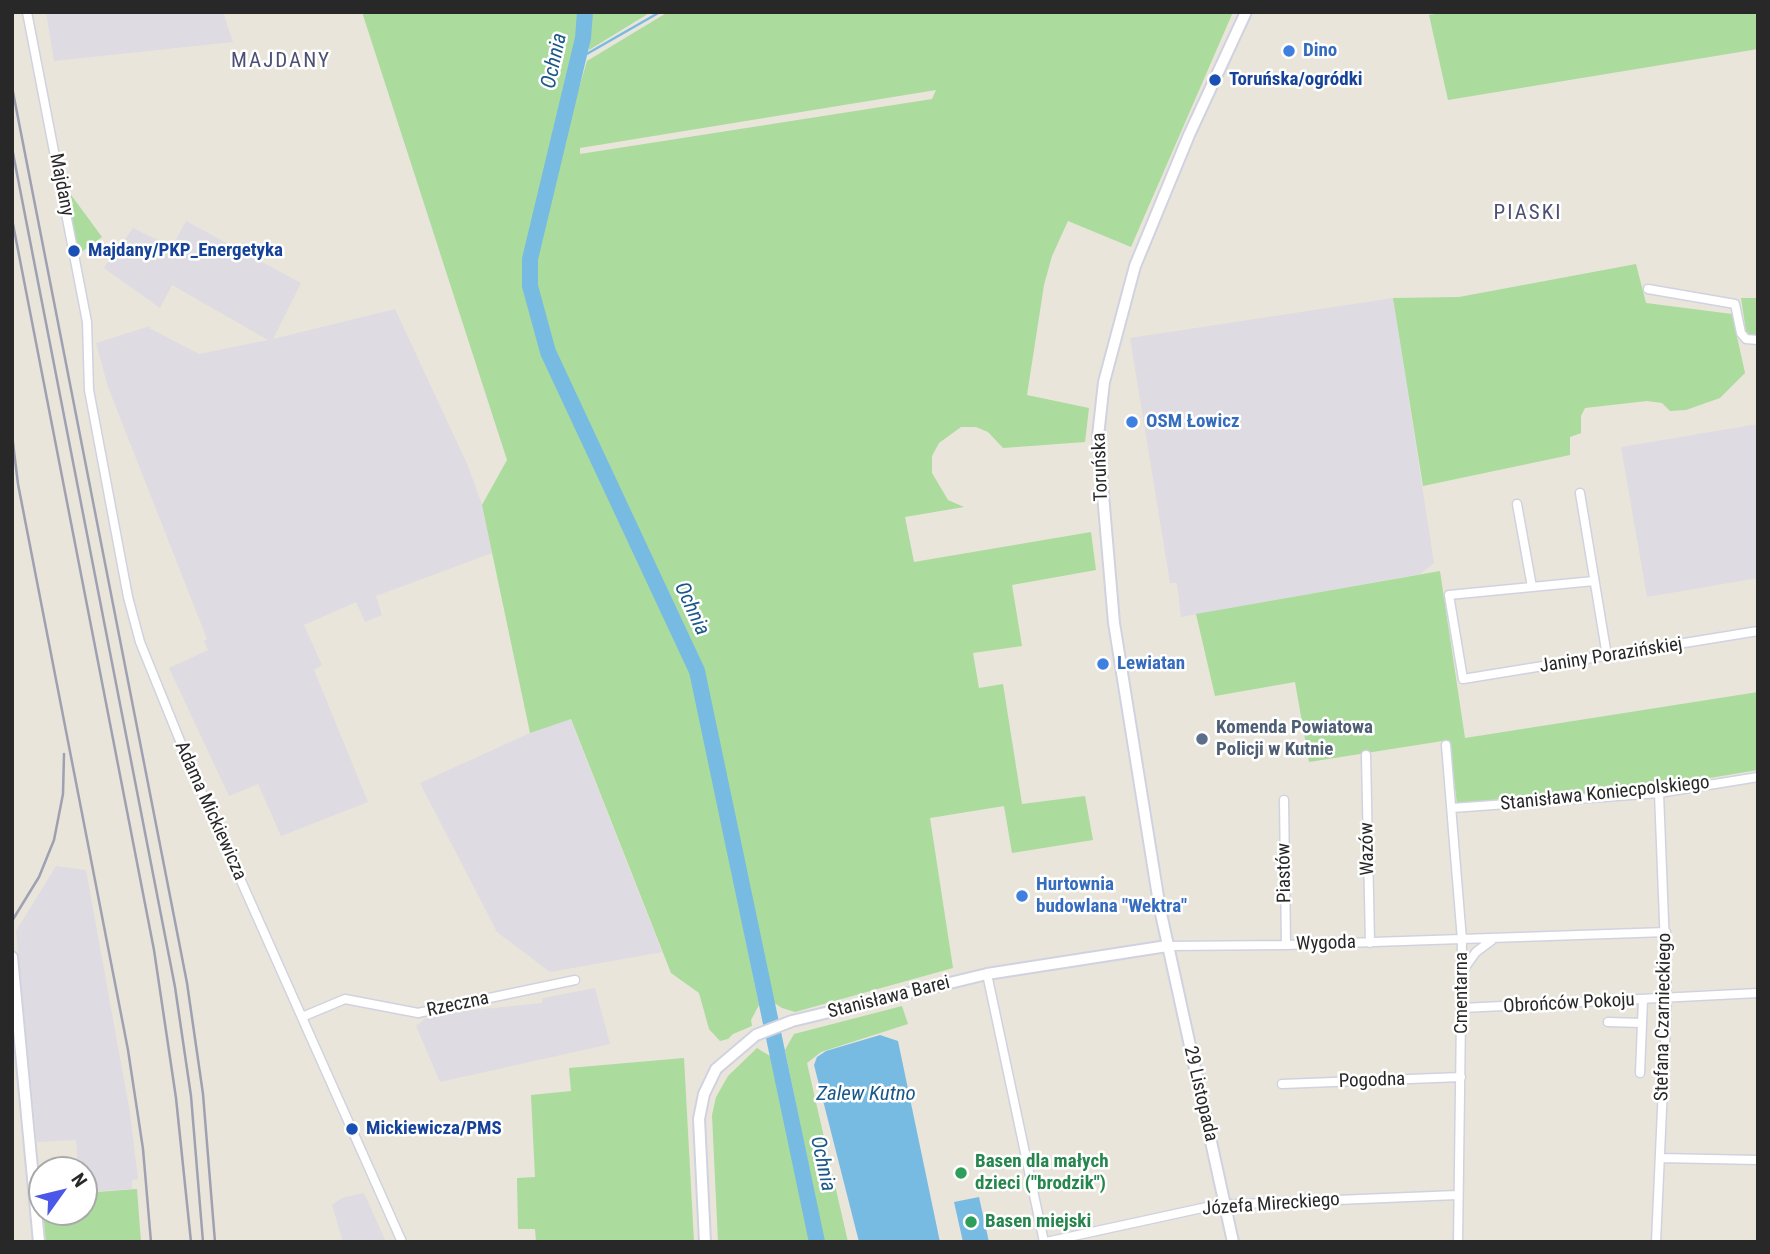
<!DOCTYPE html>
<html>
<head>
<meta charset="utf-8">
<style>
  body { margin:0 }
  #map { position:relative; width:1770px; height:1254px; overflow:hidden; background:#e9e5db; font-family:"Roboto Condensed",sans-serif }
  canvas { display:block }
  .frame { position:absolute; inset:0; border:14px solid #282828; pointer-events:none }
  .north { position:absolute; left:28px; top:1156px; width:70px; height:70px; box-sizing:border-box; background:#fff; border:2px solid #a9a9a9; border-radius:50%; rotate:56deg; font-size:19px; font-weight:700; line-height:28px; text-align:center; color:#282828 }
  .north::after { content:''; display:block; margin:auto; width:24px; height:32px; background:#4a57e8; clip-path:polygon(50% 0,100% 100%,50% 72%,0 100%) }
</style>
</head>
<body>
<div id="map">
<canvas width="1770" height="1254"></canvas>
<div class="frame"></div>
<div class="north">N</div>
</div>
<script>
const g = document.querySelector('canvas').getContext('2d');
g.lineJoin = 'round';
function fillPath(path, color) {
  g.fillStyle = color;
  g.fill(path, 'evenodd');
}
function shape(rows) {
  const path = new Path2D();
  for (const r of rows) {
    path.moveTo(r[0], r[1]);
    for (let i = 2; i < r.length; i += 2) path.lineTo(r[i], r[i + 1]);
  }
  return path;
}
function trace(path, color, width, dash) {
  g.strokeStyle = color;
  g.lineWidth = width;
  g.lineCap = dash ? 'butt' : 'round';
  g.setLineDash(dash || []);
  g.stroke(path);
}
function label(font, color, halo, rows, align = 'center') {
  g.font = font + ' "Roboto Condensed",sans-serif';
  g.lineWidth = 5;
  g.setLineDash([]);
  g.textBaseline = 'middle';
  g.strokeStyle = halo;
  g.fillStyle = color;
  for (const [text, x, y, turn = 0] of rows) {
    g.save();
    g.translate(x, y);
    g.rotate((+turn || 0) * Math.PI / 180);
    g.textAlign = isNaN(turn) ? turn : align;
    if (halo) g.strokeText(text, 0, 0);
    g.fillText(text, 0, 0);
    g.restore();
  }
}
fillPath(shape([
  [46,12,223,12,233,42,54,61],
  [186,221,301,283,273,339,395,309,468,466,482,505,492,553,376,596,382,615,365,622,356,602,304,625,322,665,314,670,368,802,281,836,258,784,229,796,169,668,208,650,204,641,207,639,108,387,96,343,150,326,149,328,199,354,268,340,172,285,160,308,104,268,133,228,172,247],
  [1393,298,1434,563,1420,574,1181,617,1177,583,1170,583,1130,338],
  [1758,424,1758,578,1647,597,1621,447],
  [570,718,662,952,550,972,497,932,420,783,530,733],
  [56,866,86,870,130,1113,138,1179,132,1180,132,1189,84,1192,84,1170,78,1170,76,1140,37,1142,16,931],
  [595,988,610,1044,440,1082,416,1026,425,1019,465,1011,542,1003,543,998],
  [364,1193,386,1242,343,1242,332,1205,342,1198]
]), '#dedbe2');
fillPath(shape([
  [362,12,577,12,577,34,529,244,525,282,533,323,546,358,654,584,691,670,759,1005,751,1020,752,1026,733,1034,728,1039,720,1041,709,1029,699,993,671,973,571,719,530,733,482,505,507,460],
  [589,12,651,12,589,50,586,42],
  [668,12,1233,12,1131,247,1068,221,1052,256,1044,285,1027,395,1089,408,1085,442,1003,448,988,432,976,427,961,427,939,443,932,456,932,473,948,500,964,507,905,517,914,562,1091,532,1096,570,1012,585,1022,646,973,653,979,688,1003,684,1022,804,1085,796,1093,840,1012,853,1004,806,930,818,953,968,795,1012,782,1008,773,1002,699,659,557,355,542,318,536,289,537,252,556,165,587,61],
  [936,90,932,99,580,154,580,148],
  [1447,12,1758,12,1758,49,1448,100,1429,15],
  [66,188,102,237,80,253,78,252],
  [1636,264,1646,303,1732,314,1745,373,1720,398,1686,410,1670,411,1662,403,1647,401,1585,408,1581,416,1581,433,1570,437,1570,455,1423,486,1393,298,1459,297],
  [1741,298,1758,298,1758,335,1750,335,1746,331],
  [1440,571,1465,738,1758,692,1758,770,1655,787,1457,804,1449,740,1309,762,1295,682,1215,696,1196,614],
  [902,1006,908,1024,821,1052,807,1063,848,1242,824,1242,785,1050,794,1034],
  [757,1048,770,1056,775,1068,812,1242,718,1242,712,1115,716,1097,728,1076],
  [684,1058,694,1242,536,1242,535,1229,518,1229,517,1178,535,1177,531,1095,571,1091,569,1068],
  [137,1189,141,1242,46,1242,43,1212,84,1212,84,1193]
]), '#abdb9d');
fillPath(shape([
  [880,1035,898,1041,940,1242,859,1242,814,1065,817,1057,826,1051],
  [979,1197,989,1242,963,1242,954,1202]
]), '#78bbe2');
trace(shape([
  [578,59,660,12]
]), '#78bbe2', 2.5);
trace(shape([
  [585,12,583,38,530,259,530,286,548,352,697,671,817,1242]
]), '#78bbe2', 16);
const street = shape([
  [27,12,87,322,89,390,128,597,140,642,193,773,402,1242],
  [1648,289,1735,304,1741,333,1746,339,1758,340],
  [1580,493,1607,656],
  [1517,504,1532,587],
  [1594,581,1449,595,1463,679,1758,631],
  [1446,745,1462,940,1458,1242],
  [1366,755,1370,943],
  [1284,800,1286,945],
  [1452,808,1659,793,1758,777],
  [1167,946,1286,945,1666,932],
  [1463,970,1476,952,1492,940],
  [987,974,1044,1242],
  [1463,1008,1758,993],
  [302,1017,345,999,418,1013,575,980],
  [1608,1022,1642,1023],
  [1640,1073,1643,1000],
  [1282,1084,1461,1077],
  [1660,1158,1758,1160],
  [1046,1242,1216,1205,1457,1195],
  [1656,1242,1667,998,1659,793]
]);
const secondary = shape([
  [12,957,39,1242],
  [705,1242,699,1119,704,1094,716,1069,756,1035,792,1021,987,974,1167,946],
  [1233,1242,1160,909,1114,623,1098,436,1104,382,1135,266,1189,135,1246,12]
]);
trace(street, '#d1d2e0', 11);
trace(secondary, '#d1d2e0', 14);
trace(street, '#fff', 8);
trace(secondary, '#fff', 10);
trace(shape([
  [12,87,187,983,203,1094,215,1242],
  [12,148,175,987,191,1096,203,1242],
  [12,219,154,950,176,1098,191,1242],
  [12,435,18,484,128,1050,143,1149,151,1242],
  [12,921,39,877,54,840,63,794,64,754]
]), '#9fa0b1', 2.5);
for (const [x, y, r, color] of [
  [1289,51,7,"#3f7fe0"],
  [1215,80,7,"#1a4fb4"],
  [74,251,7,"#1a4fb4"],
  [1132,422,7,"#3f7fe0"],
  [1103,664,7,"#3f7fe0"],
  [1202,739,7,"#5c6f8a"],
  [1022,896,7,"#3f7fe0"],
  [352,1129,7,"#1a4fb4"],
  [961,1173,7,"#2e9e5b"],
  [971,1222,7,"#2e9e5b"]
]) {
  const dot = new Path2D();
  dot.arc(x, y, r, 0, 2 * Math.PI);
  g.fillStyle = color;
  g.fill(dot);
  trace(dot, '#fff', 2.5);
}
label('bold 19px', '#366cbe', '#fff', [
  ["Dino",1303,51],
  ["OSM Łowicz",1146,422],
  ["Lewiatan",1117,664],
  ["Hurtownia",1036,885],
  ["budowlana \"Wektra\"",1036,907]
], 'left');
label('bold 19px', '#164399', '#fff', [
  ["Toruńska/ogródki",1229,80],
  ["Majdany/PKP_Energetyka",88,251],
  ["Mickiewicza/PMS",366,1129]
], 'left');
label('19px', '#282828', '#fff', [
  ["Majdany",61,185,79],
  ["Toruńska",1101,467,-92],
  ["Janiny Porazińskiej",1611,656,-9],
  ["Stanisława Koniecpolskiego",1605,794,-6],
  ["Adama Mickiewicza",210,811,66],
  ["Wazów",1368,849,-91],
  ["Piastów",1285,873,-91],
  ["Wygoda",1326,944,-2],
  ["Cmentarna",1462,993,-90],
  ["Stanisława Barei",889,998,-14],
  ["Obrońców Pokoju",1569,1004,-3],
  ["Rzeczna",458,1005,-12],
  ["Stefana Czarnieckiego",1664,1017,-89],
  ["Pogodna",1372,1081,-2],
  ["29 Listopada",1200,1094,77],
  ["Józefa Mireckiego",1271,1205,-4]
]);
label('bold 19px', '#4e5e75', '#fff', [
  ["Komenda Powiatowa",1216,728],
  ["Policji w Kutnie",1216,750]
], 'left');
label('bold 19px', '#27864d', '#fff', [
  ["Basen dla małych",975,1162],
  ["dzieci (\"brodzik\")",975,1184],
  ["Basen miejski",985,1222]
], 'left');
label('italic 21px', '#1a588b', '#fff', [
  ["Ochnia",555,61,-78],
  ["Ochnia",691,609,65],
  ["Zalew Kutno",866,1095],
  ["Ochnia",822,1164,78]
]);
g.letterSpacing = '2px';
label('21px', '#4d5074', '#fff', [
  ["MAJDANY",281,62],
  ["PIASKI",1528,214]
]);
g.letterSpacing = '0px';
</script>
</body>
</html>
